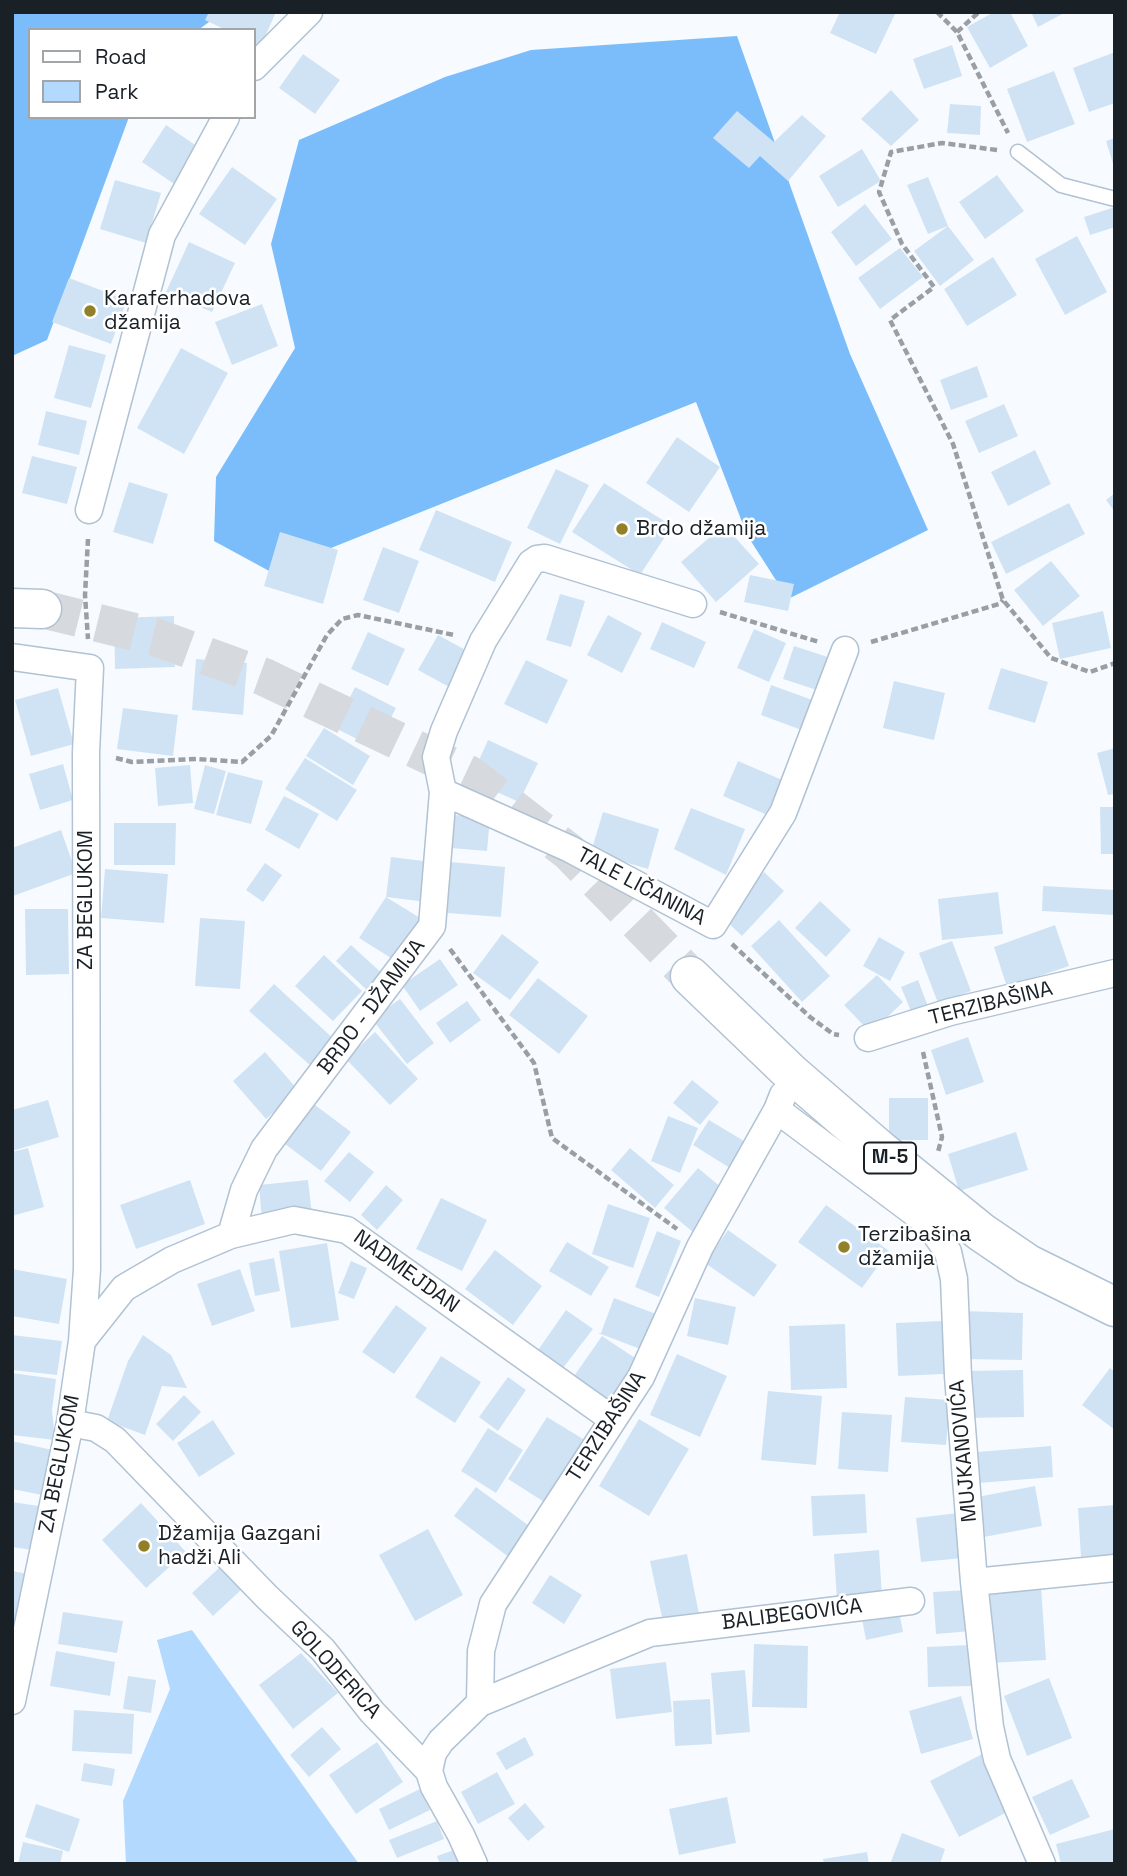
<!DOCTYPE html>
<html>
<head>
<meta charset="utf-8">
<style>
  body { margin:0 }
  #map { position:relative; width:1127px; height:1876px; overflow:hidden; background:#f7fbff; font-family:"Space Grotesk",sans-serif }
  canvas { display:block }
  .frame { position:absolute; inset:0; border:14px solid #192026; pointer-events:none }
  .legend { position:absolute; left:28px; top:28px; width:228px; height:91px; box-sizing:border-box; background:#fff; border:2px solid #a3a6a8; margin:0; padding:9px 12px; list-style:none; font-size:21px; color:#192026 }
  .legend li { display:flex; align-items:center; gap:14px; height:35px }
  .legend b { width:35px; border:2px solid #a3a6a8 }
</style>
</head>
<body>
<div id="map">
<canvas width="1127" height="1876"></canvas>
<div class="frame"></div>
<ul class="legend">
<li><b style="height:9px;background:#fff"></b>Road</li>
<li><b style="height:19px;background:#b3d9ff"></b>Park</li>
</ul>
</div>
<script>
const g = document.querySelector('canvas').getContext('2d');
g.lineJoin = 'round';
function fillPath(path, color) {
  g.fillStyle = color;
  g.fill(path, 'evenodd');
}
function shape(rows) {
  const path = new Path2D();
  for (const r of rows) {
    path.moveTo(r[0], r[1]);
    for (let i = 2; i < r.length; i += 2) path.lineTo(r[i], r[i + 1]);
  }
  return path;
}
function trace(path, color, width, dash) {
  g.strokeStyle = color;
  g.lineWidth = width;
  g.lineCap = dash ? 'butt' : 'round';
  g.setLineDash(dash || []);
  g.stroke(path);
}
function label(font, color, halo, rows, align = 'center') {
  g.font = font + ' "Space Grotesk",sans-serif';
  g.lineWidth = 5;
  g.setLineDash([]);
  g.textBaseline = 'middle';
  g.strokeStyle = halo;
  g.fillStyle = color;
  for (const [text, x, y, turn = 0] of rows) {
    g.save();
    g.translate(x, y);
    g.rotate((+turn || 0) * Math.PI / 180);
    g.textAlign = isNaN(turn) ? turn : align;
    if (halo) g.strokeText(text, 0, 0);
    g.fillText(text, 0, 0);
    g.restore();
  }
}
fillPath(shape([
  [192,1630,359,1864,126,1864,123,1801,170,1689,157,1640]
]), '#b3d9ff');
fillPath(shape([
  [12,12,223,12,198,30,30,30,30,117,129,117,47,340,12,356],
  [737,36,850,354,928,530,788,599,747,535,696,402,271,572,214,541,216,477,295,348,271,244,299,140,445,77,531,50]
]), '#7bbdfa');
fillPath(shape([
  [209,12,276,12,261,46,254,43,254,30,226,30,205,20],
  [840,12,896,12,876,54,830,33],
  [994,12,1010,12,1028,46,990,68,967,27],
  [1031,12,1066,12,1038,27],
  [952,45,962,76,924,89,913,59],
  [1115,52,1115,103,1089,112,1073,68],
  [303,54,340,80,315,114,279,88],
  [1054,71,1075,124,1027,142,1007,89],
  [891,90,919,120,891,146,861,119],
  [950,104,981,106,980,135,947,133],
  [737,111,774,142,802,115,826,136,788,181,760,156,749,168,713,138],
  [166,125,201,149,177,186,142,162],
  [1115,138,1115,167,1114,167,1106,141],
  [862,149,881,181,838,207,819,176],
  [232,167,277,199,245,245,199,214],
  [997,175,1024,211,985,239,959,202],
  [928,177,948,226,974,260,940,286,914,251,948,226,928,234,907,185],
  [115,180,161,193,146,243,100,229],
  [865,204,892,239,856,266,831,232],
  [1115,207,1115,227,1090,235,1084,217],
  [1077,236,1107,292,1065,315,1035,259],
  [189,242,235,263,212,312,166,292],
  [900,248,923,277,880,309,858,278],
  [993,257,1017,295,967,326,944,289],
  [69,278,127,300,111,344,52,322],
  [262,304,278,346,232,365,215,322],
  [69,345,106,355,91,408,54,398],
  [181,348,228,373,184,454,137,428],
  [977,366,988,397,951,410,940,380],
  [1004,404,1018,436,979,453,965,421],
  [46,411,87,421,79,455,38,445],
  [677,437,720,467,689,512,646,483],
  [1035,450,1051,484,1008,506,991,472],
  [32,456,77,467,67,504,22,493],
  [556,469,589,485,560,544,527,528],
  [129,482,168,494,153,544,113,532],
  [604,483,672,526,640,575,572,532],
  [1115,493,1115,512,1106,500],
  [1069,503,1085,534,1006,574,991,542],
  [436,510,512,542,495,582,419,550],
  [724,525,759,564,716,602,681,562],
  [280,532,338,550,323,604,264,586],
  [383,547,419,561,399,613,363,600],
  [1051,561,1080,596,1043,626,1014,590],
  [750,575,794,584,788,611,744,602],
  [560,594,585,601,571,647,546,640],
  [1103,611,1111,648,1060,659,1052,623],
  [608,615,642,633,622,673,587,655],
  [174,616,175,667,115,669,114,618],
  [662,622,706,642,694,668,650,649],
  [754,629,786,643,769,682,737,668],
  [368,632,405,649,388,686,351,669],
  [438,635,471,653,451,688,418,670],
  [794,646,834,659,823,692,783,679],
  [196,659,247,663,243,715,192,710],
  [526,660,568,680,547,724,504,704],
  [1001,668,1048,682,1035,723,988,709],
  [894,681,945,693,934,740,883,728],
  [771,685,818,702,807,732,761,715],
  [355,687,396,708,375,748,335,728],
  [58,688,74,744,31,756,15,700],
  [123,708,178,715,173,756,117,749],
  [324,728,370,756,353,785,306,756],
  [488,740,538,763,519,802,470,780],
  [1115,748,1115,794,1108,795,1097,753],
  [305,758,357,790,337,821,285,789],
  [738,761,787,782,772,817,723,796],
  [63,764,73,800,40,810,29,774],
  [190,765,193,803,158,806,155,768],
  [205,765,226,771,214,814,194,809],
  [228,772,263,781,251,824,216,815],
  [284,796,319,814,299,849,265,830],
  [1100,807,1115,807,1115,854,1101,854],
  [691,808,745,829,726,875,674,849],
  [603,812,659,829,648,869,591,852],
  [454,815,490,818,487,851,451,848],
  [114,823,176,823,175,865,114,865],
  [61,830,76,873,13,896,12,848],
  [391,857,432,862,427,902,386,897],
  [451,862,505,867,501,917,447,913],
  [265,863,282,875,263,902,246,890],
  [105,869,168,874,164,923,101,918],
  [764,872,784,891,742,936,722,917],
  [1043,886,1115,890,1115,915,1042,911],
  [998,892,1003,934,942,940,938,899],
  [386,897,425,921,399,963,359,938],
  [820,901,851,930,826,957,795,928],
  [25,909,68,909,69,974,26,975],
  [200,918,245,921,240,989,195,986],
  [779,920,830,976,802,1002,751,946],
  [1055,925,1069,966,1007,987,994,947],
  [502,934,539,962,510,1000,473,973],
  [879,937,905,952,890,981,863,966],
  [952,941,971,991,938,1003,919,953],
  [351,945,386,977,370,993,336,961],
  [324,955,362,991,333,1021,295,986],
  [440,959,458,985,420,1011,402,985],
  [877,975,903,1002,871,1033,844,1005],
  [538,978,588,1016,559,1054,509,1015],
  [918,980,929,1009,913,1016,901,987],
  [274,984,336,1041,312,1067,249,1011],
  [400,999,434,1043,407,1064,372,1019],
  [467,1001,481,1020,450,1043,436,1023],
  [375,1032,418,1079,390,1105,346,1059],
  [968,1037,984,1082,946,1095,931,1050],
  [265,1052,298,1090,266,1119,233,1081],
  [692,1080,719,1102,700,1125,673,1103],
  [889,1098,928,1098,928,1140,889,1140],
  [48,1100,59,1137,12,1151,12,1110],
  [311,1102,351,1132,321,1171,281,1141],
  [668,1116,698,1128,680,1173,651,1161],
  [709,1120,754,1147,738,1173,693,1145],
  [1016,1132,1028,1170,959,1191,948,1154],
  [28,1148,44,1207,12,1216,12,1152],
  [630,1148,674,1185,655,1208,611,1170],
  [349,1152,374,1172,350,1202,324,1181],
  [698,1168,728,1193,694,1233,664,1208],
  [190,1180,205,1224,136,1249,120,1205],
  [308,1180,312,1215,262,1221,259,1185],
  [386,1185,403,1200,377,1230,361,1215],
  [441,1198,487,1220,462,1271,416,1249],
  [608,1204,650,1218,633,1268,592,1254],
  [826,1205,889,1251,862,1288,798,1242],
  [728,1230,777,1265,754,1297,705,1263],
  [657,1231,681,1241,659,1297,635,1287],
  [567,1242,609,1267,591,1296,549,1271],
  [327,1243,339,1320,291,1328,279,1251],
  [495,1250,542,1286,513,1325,465,1289],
  [274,1258,280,1291,255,1296,249,1263],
  [351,1261,367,1268,354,1299,338,1293],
  [12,1269,67,1279,59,1324,12,1316],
  [240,1269,255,1311,212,1326,197,1284],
  [614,1298,656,1314,643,1350,598,1333,601,1333],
  [695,1298,736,1307,728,1345,687,1336],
  [396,1305,427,1328,394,1374,362,1352],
  [566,1310,593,1329,563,1368,538,1350],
  [963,1311,1023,1313,1022,1360,962,1359],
  [942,1321,944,1374,898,1376,896,1323],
  [845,1324,847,1388,791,1390,789,1326],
  [12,1335,62,1341,57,1375,12,1370],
  [143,1335,171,1355,187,1388,162,1386,145,1435,107,1421,128,1361],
  [602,1336,638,1360,609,1404,572,1379],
  [677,1354,727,1376,700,1437,650,1415],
  [441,1356,481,1382,455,1423,415,1397],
  [1110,1368,1115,1372,1115,1430,1082,1405],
  [1023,1370,1024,1417,964,1418,964,1371],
  [12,1373,56,1379,52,1410,55,1440,12,1435],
  [508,1377,526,1390,498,1431,479,1417],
  [768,1391,822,1396,816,1465,761,1460],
  [184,1395,201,1412,173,1441,156,1424],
  [905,1397,950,1400,946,1445,901,1442],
  [842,1412,892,1415,888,1472,838,1469],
  [547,1417,588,1442,549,1505,508,1479],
  [639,1419,689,1449,649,1516,599,1486],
  [213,1420,235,1454,199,1477,177,1443],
  [488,1428,523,1450,496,1493,461,1471],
  [12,1441,57,1451,47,1496,12,1489],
  [1051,1446,1053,1477,979,1483,977,1452],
  [1035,1486,1042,1526,984,1537,977,1497],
  [476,1487,532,1528,510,1558,454,1516],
  [865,1494,867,1533,813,1536,811,1496],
  [12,1502,39,1506,32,1550,12,1547],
  [141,1503,186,1552,146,1588,102,1540],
  [1115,1505,1115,1554,1081,1557,1078,1508],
  [958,1513,963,1558,921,1562,916,1518],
  [428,1529,463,1595,415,1621,379,1555],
  [879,1550,882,1597,837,1600,834,1554],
  [687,1554,699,1614,663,1622,650,1561],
  [220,1567,241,1590,213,1616,192,1593],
  [12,1571,34,1575,25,1626,12,1624],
  [550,1575,582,1595,564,1624,532,1603],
  [1041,1586,1046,1660,989,1663,985,1589],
  [969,1590,972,1631,936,1634,933,1592],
  [63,1612,123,1621,117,1653,58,1644],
  [899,1612,903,1632,866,1640,862,1619],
  [754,1644,808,1646,807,1708,752,1707],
  [970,1645,971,1686,928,1687,927,1647],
  [56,1651,115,1662,110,1696,50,1686],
  [301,1653,338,1693,293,1729,259,1685],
  [666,1662,672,1712,616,1719,610,1669],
  [745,1670,750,1732,716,1735,711,1673],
  [128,1676,156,1680,151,1713,123,1709],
  [1049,1678,1072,1738,1027,1756,1004,1696],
  [961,1696,973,1739,921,1754,909,1711],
  [710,1699,712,1744,675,1746,673,1701],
  [74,1710,134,1714,132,1754,72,1751],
  [322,1727,341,1749,309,1777,290,1755],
  [525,1737,534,1755,506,1770,496,1753],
  [377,1742,403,1782,356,1814,329,1775],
  [988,1751,1017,1807,959,1837,930,1781],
  [84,1763,115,1769,112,1786,81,1781],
  [497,1772,515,1804,478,1824,461,1792],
  [1072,1779,1090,1817,1050,1835,1032,1797],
  [420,1789,430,1810,389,1830,379,1809],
  [727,1797,736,1843,679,1855,669,1809],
  [525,1803,545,1827,528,1841,508,1818],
  [36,1804,80,1819,69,1852,25,1837],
  [437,1821,444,1839,397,1858,389,1840],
  [1115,1829,1115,1864,1061,1864,1056,1844],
  [902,1833,945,1849,940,1864,890,1864],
  [23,1842,63,1851,60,1864,18,1864],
  [457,1849,462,1864,440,1864,437,1856],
  [867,1852,869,1864,824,1864,823,1859]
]), '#d0e3f4');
trace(shape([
  [42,609,155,637,264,677,470,775,569,852,690,976]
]), '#d6dade', 38, [38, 19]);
const lane = shape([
  [1018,152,1061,185,1115,199]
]);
const street = shape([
  [254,67,309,12],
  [89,510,162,235,226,117],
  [12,657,90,668,86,752,87,1269,82,1341,70,1423,12,1701],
  [443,792,570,849,713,925,783,813,845,650],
  [868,1038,950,1012,1115,973],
  [777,1110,928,1223,948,1252,954,1279,958,1376,974,1582,990,1727,997,1759,1042,1864],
  [231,1235,244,1190,264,1149,432,926,443,792,436,757,444,731,483,641,531,563,537,559,545,558,693,604],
  [82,1341,124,1288,172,1260,231,1235,294,1220,347,1230,612,1419],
  [70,1423,96,1428,115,1440,267,1597,323,1650,372,1712,429,1771,434,1787,461,1835,474,1864],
  [974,1582,1115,1568],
  [480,1703,650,1633,911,1601],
  [429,1771,433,1753,441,1741,480,1703,481,1651,493,1604,641,1377,700,1247,777,1110,783,1095]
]);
const primary = shape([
  [12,608,42,609],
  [690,976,792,1074,880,1150,981,1232,1028,1264,1115,1307]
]);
trace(lane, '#b0c2d3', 17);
trace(street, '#b0c2d3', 29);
trace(primary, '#b0c2d3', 41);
trace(shape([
  [937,12,957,32,1008,133],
  [957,32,979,12],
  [997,150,942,143,891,152,879,192,902,244,934,287,890,320,953,444,1003,600,1051,658,1090,672,1115,663],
  [88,539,85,595,88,639],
  [720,612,819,642],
  [871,642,999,604,1003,600],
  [116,758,132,762,197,759,242,762,271,736,327,635,342,619,358,615,454,635],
  [732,944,810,1017,833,1034,839,1035],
  [450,949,534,1063,552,1138,677,1229],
  [923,1052,942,1137,938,1152]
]), '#999fa4', 4.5, [7, 3.5]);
trace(lane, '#fff', 14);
trace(street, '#fff', 26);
trace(primary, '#fff', 38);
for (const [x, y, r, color] of [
  [90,311,7,"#918027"],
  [622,529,7,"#918027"],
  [844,1247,7,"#918027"],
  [144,1546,7,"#918027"]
]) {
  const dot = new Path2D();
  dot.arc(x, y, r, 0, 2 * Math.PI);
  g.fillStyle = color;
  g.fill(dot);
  trace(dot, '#fff', 2.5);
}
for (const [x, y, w] of [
  [890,1158,52]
]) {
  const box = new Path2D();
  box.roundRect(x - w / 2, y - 15.5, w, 31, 5);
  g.fillStyle = '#fff';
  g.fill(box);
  trace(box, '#192026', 2);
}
label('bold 19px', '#192026', null, [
  ["M-5",890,1158]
]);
label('21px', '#192026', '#fff', [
  ["Karaferhadova",104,299],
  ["džamija",104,323],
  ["Brdo džamija",636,529],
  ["Terzibašina",858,1235],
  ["džamija",858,1259],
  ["Džamija Gazgani",158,1534],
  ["hadži Ali",158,1558]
], 'left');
label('21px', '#192026', '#fff', [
  ["TALE LIČANINA",641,887,28],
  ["ZA BEGLUKOM",86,900,-90],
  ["TERZIBAŠINA",991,1004,-14],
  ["BRDO - DŽAMIJA",372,1007,-53],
  ["NADMEJDAN",406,1272,36],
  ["TERZIBAŠINA",607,1427,-57],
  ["MUJKANOVIĆA",964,1451,-95],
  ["ZA BEGLUKOM",60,1464,-79],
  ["BALIBEGOVIĆA",792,1615,-7],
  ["GOLODERICA",335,1670,48]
]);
</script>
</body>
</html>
